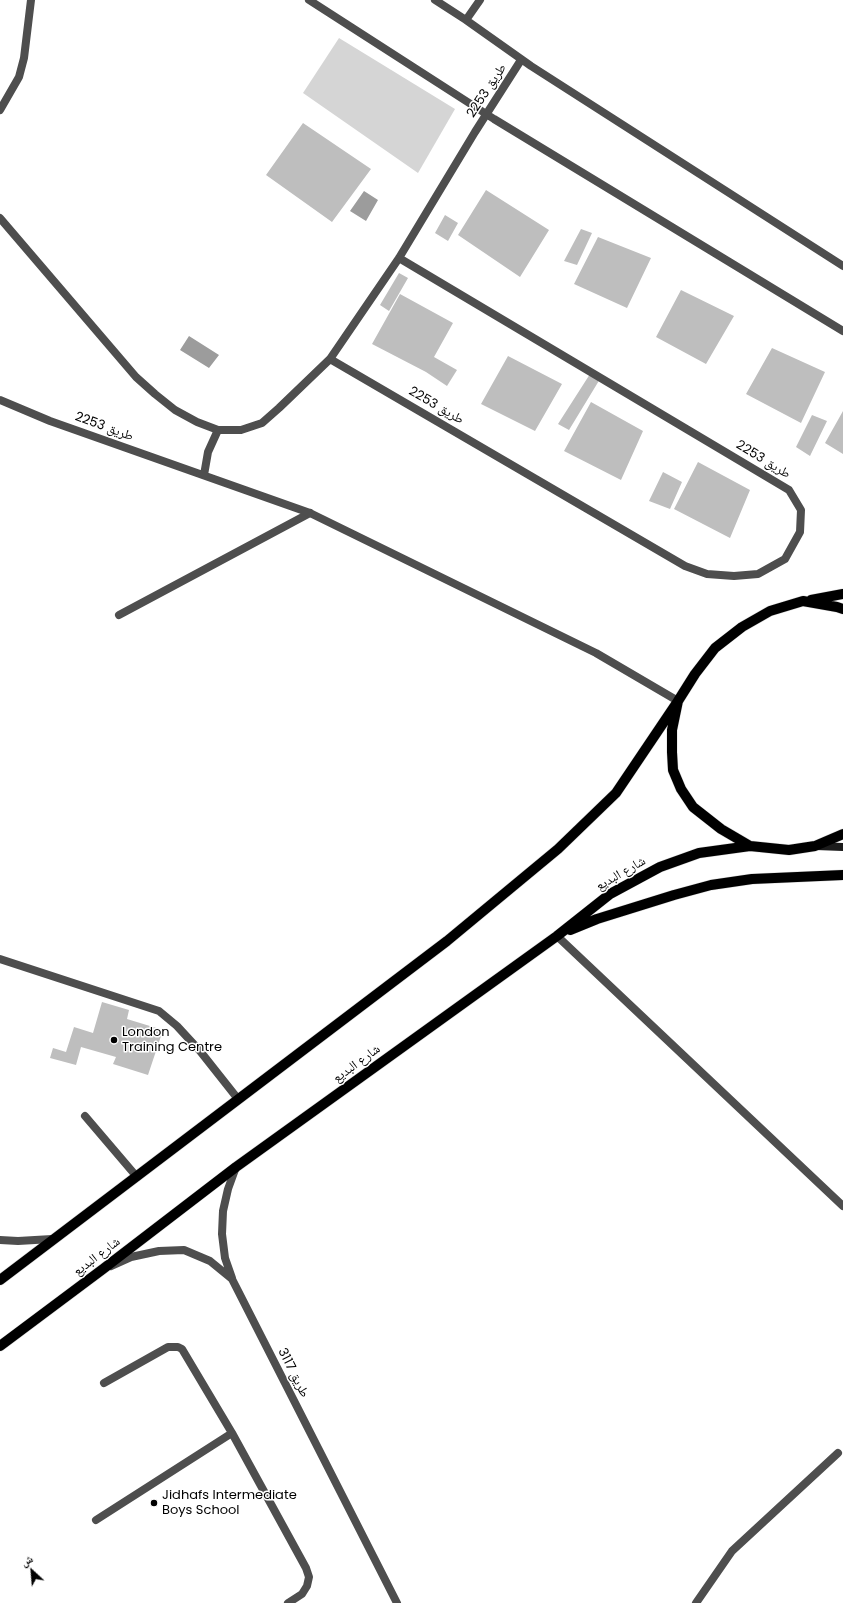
<!DOCTYPE html>
<html>
<head>
<meta charset="utf-8">
<style>
  body { margin:0 }
  #map { position:relative; width:843px; height:1603px; overflow:hidden; background:#fff; font-family:Poppins,"Noto Naskh Arabic",sans-serif }
  canvas { display:block }
  .north { position:absolute; left:12px; top:1551px; width:40px; height:40px; -webkit-text-stroke:3px #fff; paint-order:stroke; rotate:334deg; font-size:11px; font-weight:700; line-height:16px; text-align:center; color:#000 }
  .north::after { content:''; display:block; margin:auto; width:14px; height:18px; background:#000; clip-path:polygon(50% 0,100% 100%,50% 72%,0 100%) }
</style>
</head>
<body>
<div id="map">
<canvas width="843" height="1603"></canvas>
<div class="north">ش</div>
</div>
<script>
const g = document.querySelector('canvas').getContext('2d');
g.lineJoin = 'round';
function fillPath(path, color) {
  g.fillStyle = color;
  g.fill(path, 'evenodd');
}
function shape(rows) {
  const path = new Path2D();
  for (const r of rows) {
    path.moveTo(r[0], r[1]);
    for (let i = 2; i < r.length; i += 2) path.lineTo(r[i], r[i + 1]);
  }
  return path;
}
function trace(path, color, width, dash) {
  g.strokeStyle = color;
  g.lineWidth = width;
  g.lineCap = dash ? 'butt' : 'round';
  g.setLineDash(dash || []);
  g.stroke(path);
}
function label(font, color, halo, rows, align = 'center') {
  g.font = font + ' Poppins,"Noto Naskh Arabic",sans-serif';
  g.lineWidth = 3;
  g.setLineDash([]);
  g.textBaseline = 'middle';
  g.strokeStyle = halo;
  g.fillStyle = color;
  for (const [text, x, y, turn = 0] of rows) {
    g.save();
    g.translate(x, y);
    g.rotate((+turn || 0) * Math.PI / 180);
    g.textAlign = isNaN(turn) ? turn : align;
    if (halo) g.strokeText(text, 0, 0);
    g.fillText(text, 0, 0);
    g.restore();
  }
}
fillPath(shape([
  [339,38,455,109,418,173,303,93]
]), '#d5d5d5');
fillPath(shape([
  [364,191,378,200,366,221,350,211],
  [189,336,219,355,209,368,180,350]
]), '#9c9c9c');
fillPath(shape([
  [303,123,371,169,332,222,266,175],
  [486,190,549,230,520,277,458,235],
  [445,215,458,223,448,241,435,233],
  [581,229,592,233,577,265,564,261],
  [598,237,651,258,627,308,574,284],
  [399,273,408,278,389,311,380,305],
  [681,290,734,316,706,364,656,337],
  [400,294,453,323,434,357,457,370,447,386,426,372,372,344],
  [772,348,825,372,801,423,746,394],
  [508,356,562,384,535,431,481,404],
  [590,374,600,379,569,430,558,424],
  [591,402,643,431,621,480,564,451],
  [843,411,843,454,825,443],
  [812,415,827,421,810,456,796,447],
  [698,462,750,490,730,538,674,509],
  [663,472,682,482,670,509,649,501],
  [102,1002,129,1010,127,1019,163,1030,148,1075,113,1064,116,1057,81,1047,76,1065,50,1058,53,1048,66,1052,74,1027,93,1033]
]), '#bebebe');
const primary = shape([
  [811,600,843,594],
  [843,609,837,607,803,601,770,611,742,627,715,648,695,674,678,701,672,730,672,752,673,770,681,789,693,807,721,829,750,846,789,850,815,846,843,834],
  [570,930,597,919,674,895,711,885,752,879,843,875],
  [0,1280,447,941,558,849,616,793,678,701],
  [0,1346,103,1269,236,1167,557,936,610,894,660,867,699,853,750,846]
]);
trace(primary, '#dbdbdb', 11);
trace(shape([
  [119,615,310,513],
  [557,936,843,1206],
  [0,959,159,1011,177,1026,200,1051,238,1099],
  [85,1116,137,1177],
  [104,1383,168,1347,178,1347,182,1349,232,1433,306,1568,309,1577,307,1586,302,1594,288,1603],
  [96,1520,232,1433],
  [696,1603,732,1551,838,1453]
]), '#4e4e4e', 8);
trace(shape([
  [309,0,494,119,843,331],
  [435,0,466,20,531,66,843,266],
  [466,20,480,0],
  [0,110,19,77,24,58,31,0],
  [0,218,136,377,155,394,175,410,197,422,218,430,241,430,262,423,279,408,330,359,399,258,475,132,521,60],
  [330,359,685,566,707,574,734,576,758,574,785,559,800,532,801,510,789,490,399,258],
  [0,400,50,421,310,513,596,653,678,701],
  [204,475,208,452,218,430],
  [0,1240,18,1241,52,1239],
  [111,1266,131,1257,159,1251,184,1250,210,1261,232,1279,397,1603],
  [232,1278,225,1258,222,1234,223,1211,228,1189,236,1167]
]), '#4e4e4e', 8);
trace(shape([
  [816,846,843,847]
]), '#1b1b1b', 8);
trace(primary, '#000', 10);
for (const [x, y, r, color] of [
  [114,1040,4,"#000"],
  [154,1503,4,"#000"]
]) {
  const dot = new Path2D();
  dot.arc(x, y, r, 0, 2 * Math.PI);
  g.fillStyle = color;
  g.fill(dot);
  trace(dot, '#fff', 1.5);
}
label('13px', '#000', '#fff', [
  ["طريق 2253",487,91,-57],
  ["طريق 2253",436,406,30],
  ["طريق 2253",104,427,20],
  ["طريق 2253",763,460,31],
  ["شارع البديع",621,874,-30],
  ["شارع البديع",357,1064,-36],
  ["شارع البديع",97,1257,-37],
  ["طريق 3117",293,1373,63]
]);
label('13px', '#000', '#fff', [
  ["London",122,1033],
  ["Training Centre",122,1048],
  ["Jidhafs Intermediate",162,1496],
  ["Boys School",162,1511]
], 'left');
</script>
</body>
</html>
